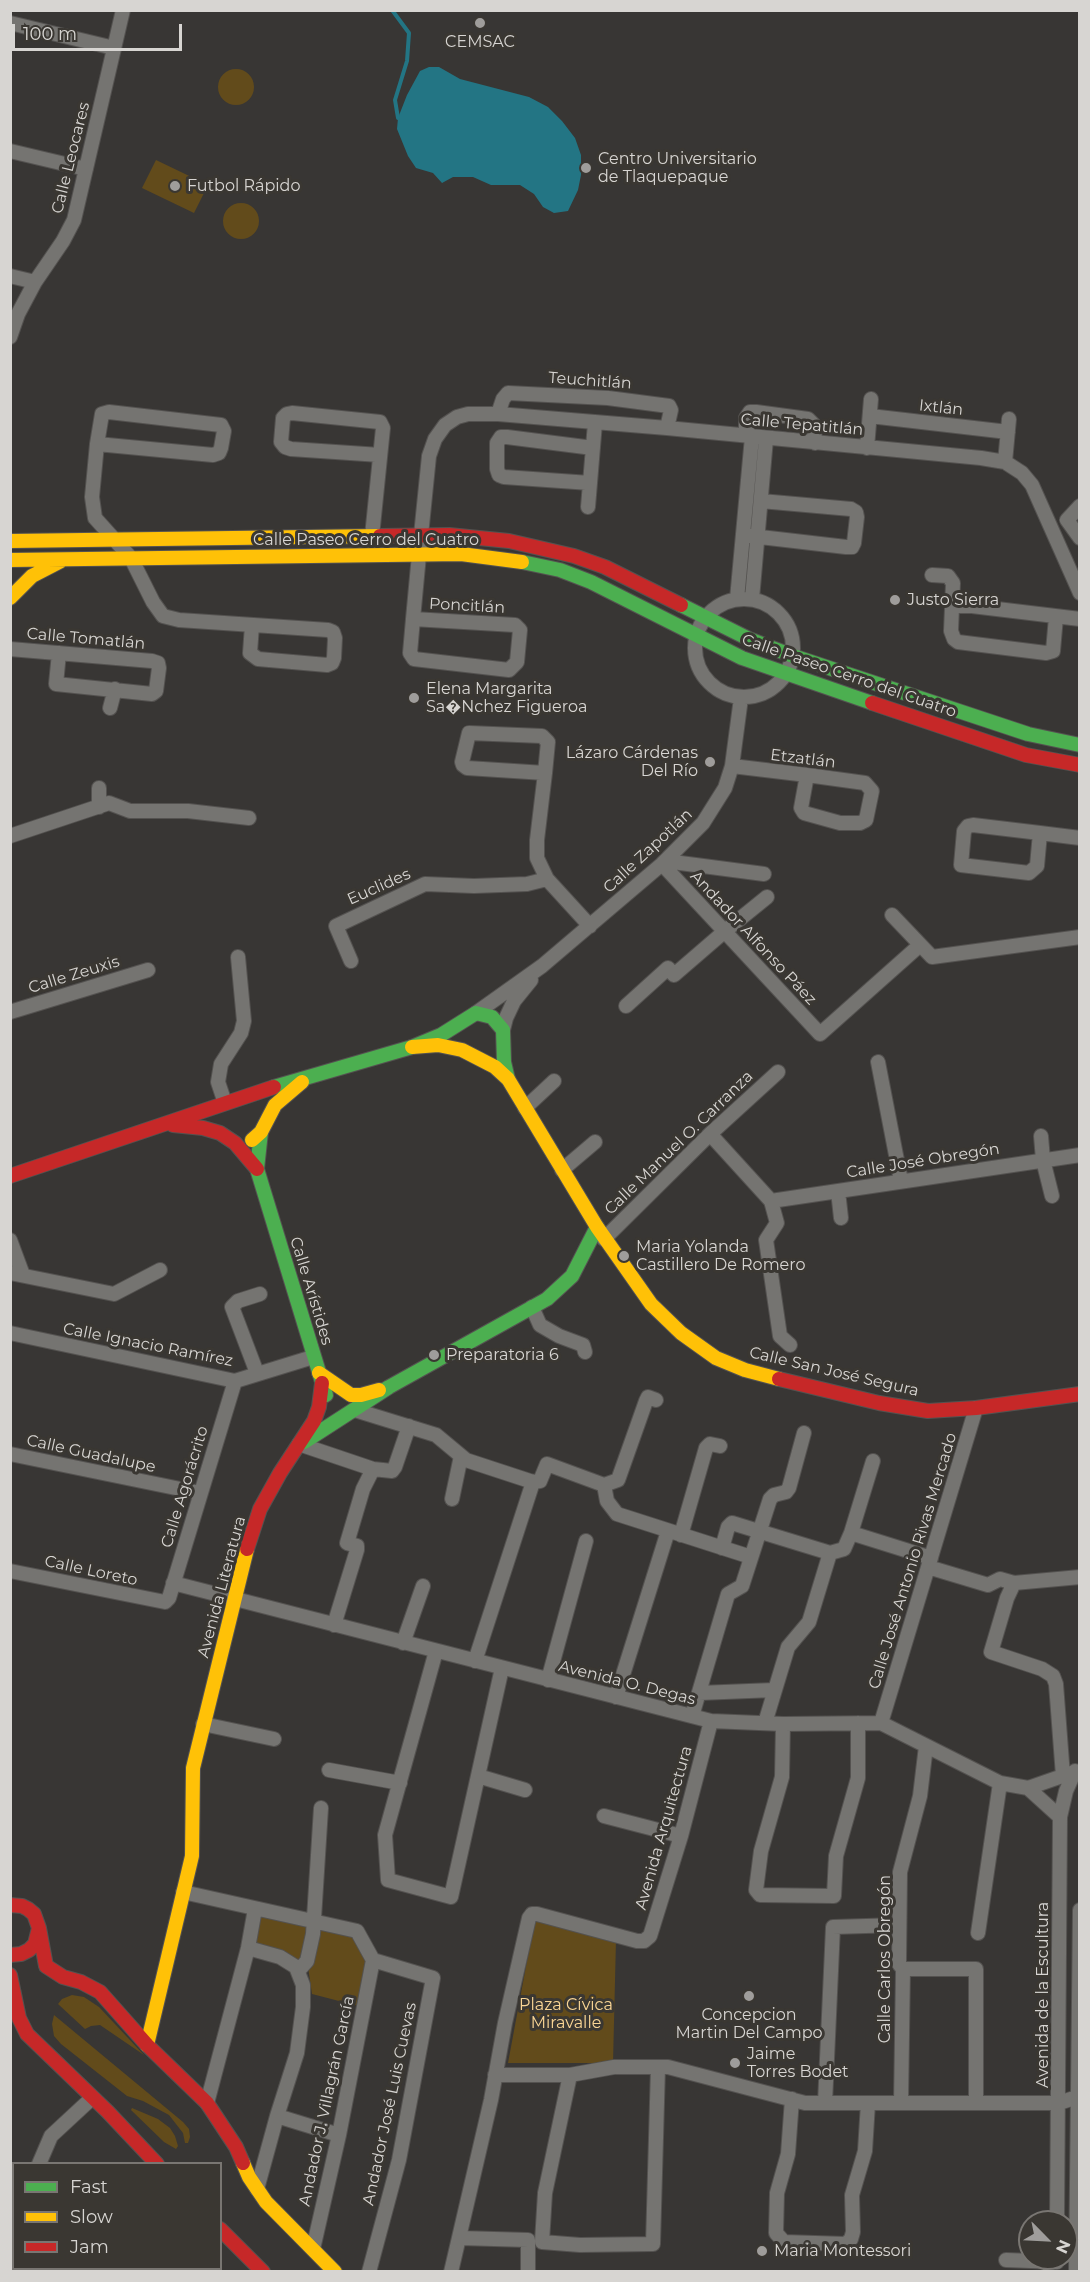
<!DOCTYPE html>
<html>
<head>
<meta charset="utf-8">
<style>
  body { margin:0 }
  #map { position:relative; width:1090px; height:2282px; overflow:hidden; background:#383634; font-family:Montserrat,sans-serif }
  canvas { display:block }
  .frame { position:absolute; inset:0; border:12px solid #d7d5d2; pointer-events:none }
  .legend { position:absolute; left:12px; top:2162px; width:210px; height:108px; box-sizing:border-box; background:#3a3732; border:2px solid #797672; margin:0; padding:8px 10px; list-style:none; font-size:18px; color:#d7d5d2 }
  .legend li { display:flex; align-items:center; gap:12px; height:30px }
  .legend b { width:30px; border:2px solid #797672 }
  .north { position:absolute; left:1018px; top:2210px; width:60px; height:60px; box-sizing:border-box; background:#3a3732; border:2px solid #797672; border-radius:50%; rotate:114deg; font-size:16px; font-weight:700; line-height:24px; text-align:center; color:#d7d5d2 }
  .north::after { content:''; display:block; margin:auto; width:21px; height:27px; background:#9f9d9b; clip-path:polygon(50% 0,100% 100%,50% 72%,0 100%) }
  .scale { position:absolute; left:12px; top:24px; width:170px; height:27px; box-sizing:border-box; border:3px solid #d7d5d2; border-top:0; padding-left:8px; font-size:18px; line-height:21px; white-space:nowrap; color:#d7d5d2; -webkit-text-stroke:4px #3a3732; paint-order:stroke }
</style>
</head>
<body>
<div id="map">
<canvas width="1090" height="2282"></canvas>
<div class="frame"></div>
<ul class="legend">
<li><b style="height:8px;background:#4caf50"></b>Fast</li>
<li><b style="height:8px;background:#ffc107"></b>Slow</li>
<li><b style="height:8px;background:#c62828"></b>Jam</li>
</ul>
<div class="north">N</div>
<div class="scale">100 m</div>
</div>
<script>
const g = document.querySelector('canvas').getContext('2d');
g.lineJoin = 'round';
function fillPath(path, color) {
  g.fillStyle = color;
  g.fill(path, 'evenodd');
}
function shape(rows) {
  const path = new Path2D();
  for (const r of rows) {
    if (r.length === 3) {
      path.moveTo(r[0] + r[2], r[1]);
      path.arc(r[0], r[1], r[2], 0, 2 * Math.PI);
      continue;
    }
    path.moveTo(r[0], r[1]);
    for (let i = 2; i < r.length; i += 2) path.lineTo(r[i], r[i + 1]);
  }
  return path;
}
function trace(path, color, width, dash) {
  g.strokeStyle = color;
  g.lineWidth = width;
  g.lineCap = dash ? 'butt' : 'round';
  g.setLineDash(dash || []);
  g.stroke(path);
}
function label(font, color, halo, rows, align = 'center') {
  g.font = font + ' Montserrat,sans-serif';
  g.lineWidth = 6;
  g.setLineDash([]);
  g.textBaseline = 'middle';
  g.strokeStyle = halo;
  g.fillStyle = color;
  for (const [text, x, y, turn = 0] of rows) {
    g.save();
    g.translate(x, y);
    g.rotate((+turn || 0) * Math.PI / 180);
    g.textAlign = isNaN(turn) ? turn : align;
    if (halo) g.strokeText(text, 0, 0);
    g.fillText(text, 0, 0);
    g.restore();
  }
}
fillPath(shape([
  [236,87,18],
  [156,160,208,185,194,213,142,188],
  [241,221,18],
  [257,1913,355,1933,370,1959,362,2007,312,1994,308,1967,252,1944],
  [535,1918,616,1940,613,2063,508,2063],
  [72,1995,84,1997,99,2007,144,2055,100,2025,91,2026,85,2029,58,2004,62,1999],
  [54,2015,183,2122,189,2129,190,2137,188,2143,185,2143,183,2133,169,2115,143,2101,127,2096,61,2044,54,2036,52,2024],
  [132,2108,158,2119,170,2128,175,2136,178,2146,176,2149,164,2142,131,2110]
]), '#624b1b');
fillPath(shape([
  [429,67,439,67,460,79,529,97,548,107,562,121,575,138,581,155,581,175,578,190,568,211,554,213,543,207,534,194,520,185,491,185,473,177,453,177,442,183,433,173,416,168,408,156,397,129,398,118,407,95,420,71]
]), '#237584');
trace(shape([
  [392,10,409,33,407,61,395,100,398,118]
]), '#237584', 4);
const street = shape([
  [10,23,114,48],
  [10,151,86,169],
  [10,276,35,282],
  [10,337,18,314,35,282,63,241,74,220,123,10],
  [498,414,503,399,508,393,608,398,669,406,671,410,667,428],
  [870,416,1008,432],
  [97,444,213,455,219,453,221,448,224,431,221,425,109,412,102,414,97,444,92,497,95,518,131,558,153,602,163,616,179,620,328,630,333,632,335,638,334,658,332,663,327,665,258,659,250,653,252,625],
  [867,448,871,399],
  [1005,462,1009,419],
  [590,483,504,477,499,475,497,469,497,443,501,437,507,437,593,448],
  [1080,506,1067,520,1080,538],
  [588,507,595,423],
  [743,535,846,547,852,547,854,543,857,517,856,512,851,509,761,501],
  [372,536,383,428,380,422,292,413,287,414,283,418,281,442,285,447,291,449,380,455],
  [932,575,948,576,953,583,951,631,954,639,958,642,1046,653,1053,651,1056,617],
  [744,648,49],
  [737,599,752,437,746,430,746,418,750,412,756,412,808,419,814,425,815,443],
  [752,599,766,439],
  [954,606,972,606,1080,619],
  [413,619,515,625,520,630,517,662,509,670,414,659,410,653,413,619,419,555,429,456,435,439,445,425,457,417,468,414,498,414,667,428,981,458,1005,462,1022,473,1032,485,1080,593],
  [10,649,152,661,158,663,159,668,156,691,152,694,56,684,59,653],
  [110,708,115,689],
  [732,766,807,775,865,783,872,791,866,820,860,823,840,823,804,813,801,808,807,775],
  [545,773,467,768,463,765,462,762,469,733,542,736,548,742,545,773,537,840,537,858,547,879,590,926],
  [99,807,99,788],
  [1040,833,1037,866,1029,873,961,865,964,831,968,826,973,825,1040,833,1080,838],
  [10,836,109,803,130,811,188,811,249,818],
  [665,861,764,874],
  [662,864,820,1034,920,945],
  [892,915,932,957,1080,937],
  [351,961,336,926,425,884,474,886,527,884,547,879],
  [626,1006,668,968,674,975,725,931,767,897],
  [10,1012,148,970],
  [476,1013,542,966,662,864,703,823,725,788,732,766,741,698],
  [503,1030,506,1018,514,1001,531,980],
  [878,1062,901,1181],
  [225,1103,218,1082,221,1064,241,1033,244,1021,238,957],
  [525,1108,554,1081],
  [710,1134,771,1201,777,1223,766,1240,780,1336,790,1345],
  [1041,1136,1043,1160,1052,1196],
  [562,1170,595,1142],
  [838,1191,841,1218],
  [771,1201,1080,1155],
  [604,1239,710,1134,778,1072],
  [10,1240,23,1275],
  [10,1273,114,1294,160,1270],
  [532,1307,540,1325,559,1336,583,1345,585,1352],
  [10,1333,235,1381,313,1357],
  [257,1373,232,1307,238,1301,260,1294],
  [355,1410,436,1435,466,1460,533,1482,540,1481,547,1464,604,1485],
  [299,1444,373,1469],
  [10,1454,200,1493],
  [604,1485,607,1501,617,1514,751,1557],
  [604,1485,618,1480,646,1401,648,1397,656,1400],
  [452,1499,461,1456],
  [851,1533,931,1558],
  [681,1535,706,1448,710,1444,720,1446],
  [722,1548,728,1527,732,1523,830,1553,844,1549,851,1533,873,1461],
  [928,1567,988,1585,1000,1579,1014,1583,1080,1577],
  [10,1571,165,1602,169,1598,235,1381],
  [173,1583,711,1721,783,1724,881,1723,1000,1783,1028,1788,1060,1817],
  [1014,1583,1007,1598,991,1652,1042,1669,1053,1676,1056,1684,1063,1776],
  [334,1625,357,1550,357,1546,347,1543,363,1489,373,1469,392,1471,395,1467,409,1426],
  [403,1643,423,1586],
  [436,1651,385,1835,388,1880,451,1897,502,1668],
  [475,1661,533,1482],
  [548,1680,586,1541],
  [699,1693,774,1690],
  [616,1697,668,1531],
  [692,1716,728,1594,742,1586,770,1499,774,1495,786,1492,789,1488,804,1433],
  [765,1723,788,1647,809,1622,830,1553],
  [881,1723,976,1408],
  [203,1724,274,1739],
  [783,1724,782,1777,761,1851,756,1890,760,1895,834,1896,836,1856,858,1778,858,1723],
  [329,1770,400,1783],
  [478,1776,525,1790],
  [1028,1788,1071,1773],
  [604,1816,681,1836],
  [183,1892,357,1931,373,1960,433,1978,399,2160,369,2272],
  [978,1933,1000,1783],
  [248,1948,280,1957,296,1967,303,1985,303,2007,297,2053,277,2116,257,2189],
  [903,1969,976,1969,976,2103],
  [298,1971,307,1961,313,1934,321,1808],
  [495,2075,570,2075,614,2067,668,2067,805,2103,1059,2103,1080,2096],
  [570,2075,545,2193,542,2242,580,2245,653,2244,658,2067],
  [792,2099,788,2154,777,2193,776,2233,784,2242,846,2244,851,2239,853,2232,852,2195,865,2151,868,2103],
  [207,2103,248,1948,255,1909],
  [825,2103,833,1927,899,1925],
  [901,2103,903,1969,899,1964,900,1872,920,1796,926,1746],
  [277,2116,339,2135],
  [39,2164,51,2136,92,2098],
  [1057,2222,1060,1817,1066,1791,1075,1771],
  [460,2238,528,2240,528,2272],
  [313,2249,339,2135,373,1960],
  [1006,2260,1057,2262],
  [139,2268,142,2272],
  [12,2272,14,2261],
  [94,2272,98,2268],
  [451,2272,491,2100,505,2023,529,1918,532,1914,537,1914,637,1941,644,1941,650,1936,681,1836,711,1721],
  [1076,2272,1080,1910]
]);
const fast = shape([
  [522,562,560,570,591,582,742,658,872,703],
  [681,605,749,639,793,656,1028,734,1080,745],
  [274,1087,412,1047,441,1035,476,1013,492,1017,503,1030,504,1062,508,1079],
  [261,1132,257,1169,326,1395],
  [304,1442,389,1387,547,1299,572,1276,597,1227]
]);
const slow = shape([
  [10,541,380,536],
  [10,560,461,554,522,562],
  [10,598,32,576,61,561],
  [412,1047,438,1045,462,1050,495,1067,508,1079,597,1227,651,1304,681,1333,716,1358,745,1370,779,1379],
  [252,1140,261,1132,275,1105,302,1082],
  [319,1373,351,1395,361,1395,379,1390],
  [147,2045,192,1856,193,1768,247,1549],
  [243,2163,249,2177,266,2202,335,2272]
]);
const jam = shape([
  [380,536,449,535,509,541,574,556,605,567,681,605],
  [872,703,1026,755,1080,765],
  [173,1125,203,1128,220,1133,235,1143,257,1169],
  [10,1176,274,1087],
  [779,1379,879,1403,928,1411,976,1408,1080,1394],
  [247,1549,260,1509,280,1473,314,1421,319,1407,322,1383],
  [10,1905,22,1906,28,1909,34,1914,39,1928,35,1944,29,1950,21,1954,10,1955],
  [39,1928,46,1966,63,1977,81,1982,100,1992,147,2045,207,2103,236,2147,243,2163],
  [10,1975,19,2018,27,2034,108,2112,157,2164],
  [220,2229,263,2272]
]);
trace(street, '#545250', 16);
trace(fast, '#545250', 16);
trace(slow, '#545250', 16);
trace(jam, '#545250', 16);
trace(street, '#757471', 14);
trace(fast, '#4caf50', 14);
trace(slow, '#ffc107', 14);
trace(jam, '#c62828', 14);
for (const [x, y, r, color] of [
  [480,23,6,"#9f9d9b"],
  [586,168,6,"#9f9d9b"],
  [175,186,6,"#9f9d9b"],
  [895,600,6,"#9f9d9b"],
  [414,698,6,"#9f9d9b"],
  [710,762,6,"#9f9d9b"],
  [624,1256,6,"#9f9d9b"],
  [434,1355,6,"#9f9d9b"],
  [749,1996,6,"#9f9d9b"],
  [735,2063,6,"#9f9d9b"],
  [762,2251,6,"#9f9d9b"]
]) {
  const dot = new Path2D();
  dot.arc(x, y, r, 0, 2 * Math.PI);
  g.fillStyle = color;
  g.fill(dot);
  trace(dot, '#3a3732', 2);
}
label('16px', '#d7d5d2', '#3a3732', [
  ["CEMSAC",480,42,"center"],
  ["Centro Universitario",598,159],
  ["de Tlaquepaque",598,177],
  ["Futbol Rápido",187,186],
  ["Justo Sierra",907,600],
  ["Elena Margarita",426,689],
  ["Sa�Nchez Figueroa",426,707],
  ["Lázaro Cárdenas",698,753,"right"],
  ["Del Río",698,771,"right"],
  ["Maria Yolanda",636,1247],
  ["Castillero De Romero",636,1265],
  ["Preparatoria 6",446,1355],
  ["Concepcion",749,2015,"center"],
  ["Martin Del Campo",749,2033,"center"],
  ["Jaime",747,2054],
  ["Torres Bodet",747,2072],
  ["Maria Montessori",774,2251]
], 'left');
label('16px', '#d7d5d2', '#3a3732', [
  ["Calle Leocares",71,158,-76],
  ["Teuchitlán",590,381,4],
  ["Ixtlán",941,408,6],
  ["Calle Tepatitlán",802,425,5],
  ["Calle Paseo Cerro del Cuatro",366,540],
  ["Poncitlán",467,606,3],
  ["Calle Tomatlán",86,639,5],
  ["Calle Paseo Cerro del Cuatro",849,676,19],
  ["Etzatlán",803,759,7],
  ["Calle Zapotlán",648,851,-43],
  ["Euclides",379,887,-24],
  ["Andador Alfonso Páez",753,938,47],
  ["Calle Zeuxis",74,975,-17],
  ["Calle Manuel O. Carranza",679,1143,-44],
  ["Calle José Obregón",923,1161,-9],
  ["Calle Arístides",311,1291,73],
  ["Calle Ignacio Ramírez",148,1345,11],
  ["Calle San José Segura",834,1372,13],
  ["Calle Guadalupe",91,1454,12],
  ["Calle Agorácrito",185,1487,-73],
  ["Calle José Antonio Rivas Mercado",913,1561,-73],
  ["Calle Loreto",91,1571,12],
  ["Avenida Literatura",222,1587,-75],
  ["Avenida O. Degas",627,1683,14],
  ["Avenida Arquitectura",664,1828,-74],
  ["Calle Carlos Obregón",885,1959,-90],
  ["Avenida de la Escultura",1043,1995,-90],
  ["Andador J. Villagrán García",327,2101,-78],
  ["Andador José Luis Cuevas",390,2104,-78]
]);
label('16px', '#fad695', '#3a3732', [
  ["Plaza Cívica",566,2005],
  ["Miravalle",566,2023]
]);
</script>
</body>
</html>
